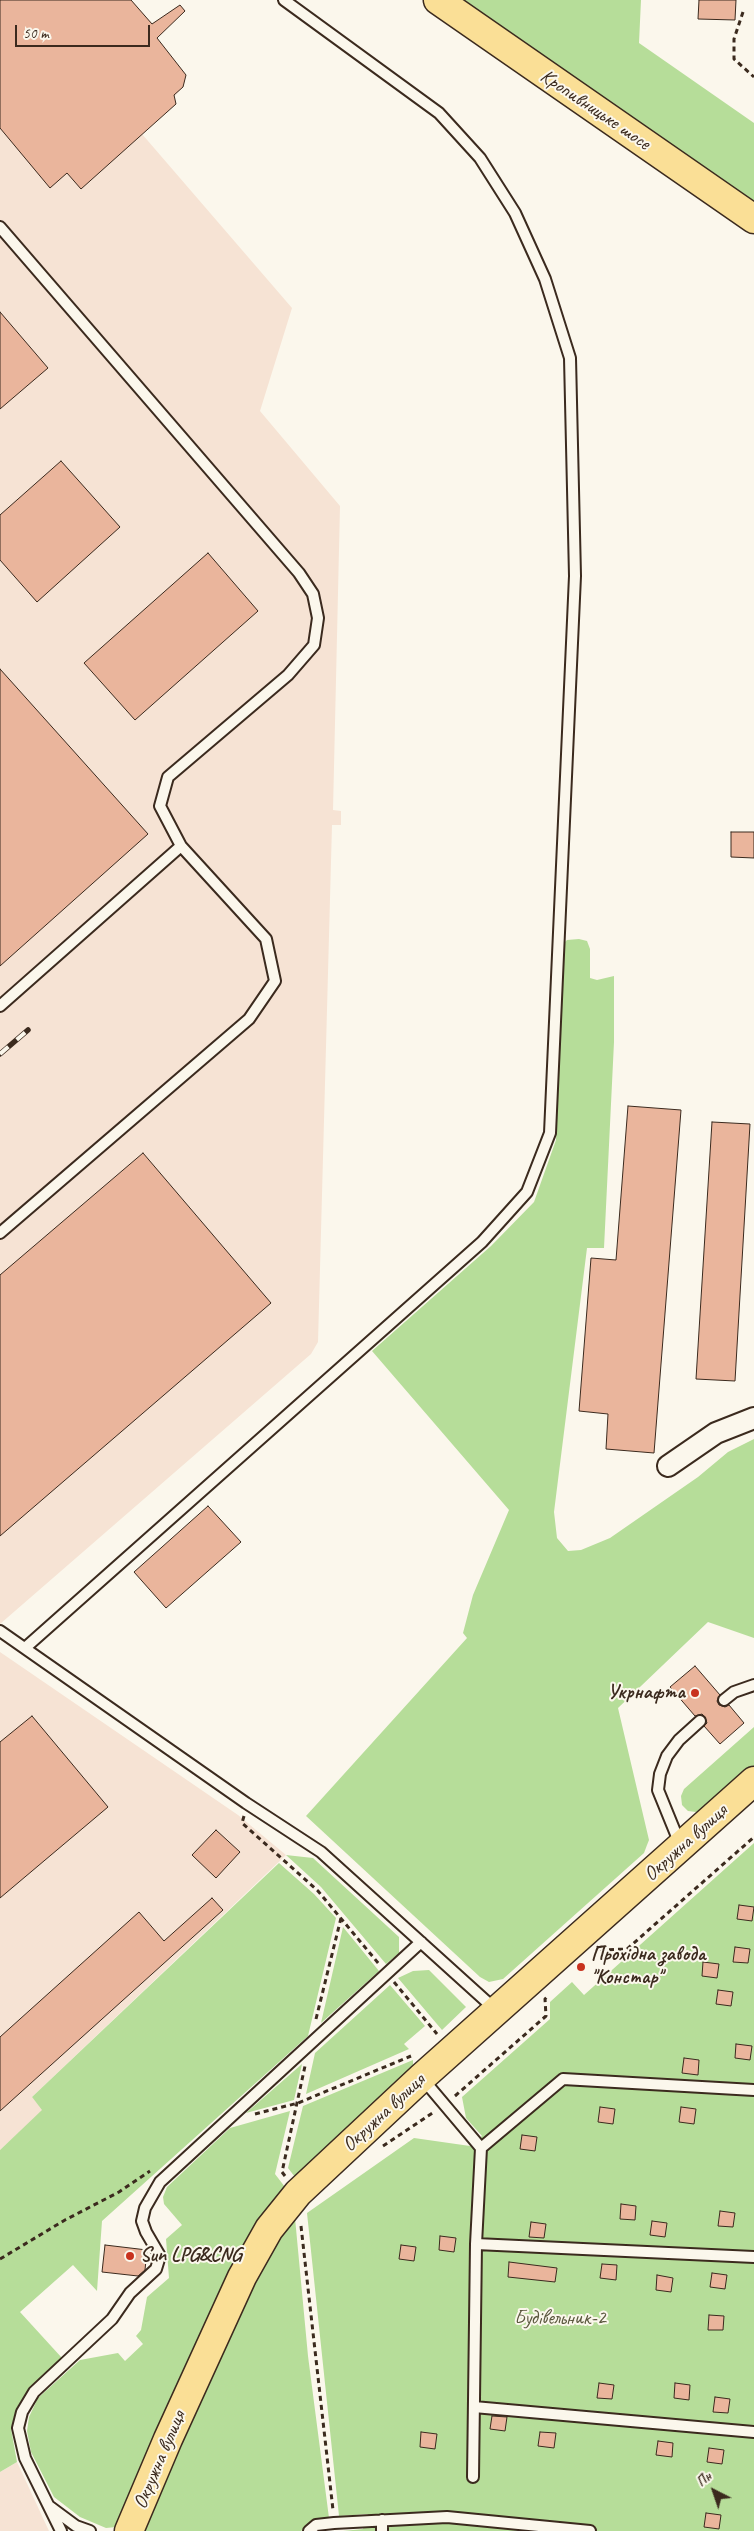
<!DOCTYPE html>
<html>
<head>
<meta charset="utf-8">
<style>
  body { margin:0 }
  #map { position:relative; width:754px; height:2531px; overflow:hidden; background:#fbf7ec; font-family:Caveat,sans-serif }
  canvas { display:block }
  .north { position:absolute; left:689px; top:2466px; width:50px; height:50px; -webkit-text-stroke:4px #fbf7ec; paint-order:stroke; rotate:319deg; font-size:14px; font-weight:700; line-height:20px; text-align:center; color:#3b2a1e }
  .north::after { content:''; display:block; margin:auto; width:18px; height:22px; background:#3b2a1e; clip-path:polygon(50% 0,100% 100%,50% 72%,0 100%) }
  .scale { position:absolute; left:15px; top:25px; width:135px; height:22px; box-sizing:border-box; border:2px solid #3b2a1e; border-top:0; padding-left:6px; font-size:15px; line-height:18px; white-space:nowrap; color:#3b2a1e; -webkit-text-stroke:4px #fbf7ec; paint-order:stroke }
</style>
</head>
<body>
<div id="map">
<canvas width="754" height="2531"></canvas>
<div class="north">Пн</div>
<div class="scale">50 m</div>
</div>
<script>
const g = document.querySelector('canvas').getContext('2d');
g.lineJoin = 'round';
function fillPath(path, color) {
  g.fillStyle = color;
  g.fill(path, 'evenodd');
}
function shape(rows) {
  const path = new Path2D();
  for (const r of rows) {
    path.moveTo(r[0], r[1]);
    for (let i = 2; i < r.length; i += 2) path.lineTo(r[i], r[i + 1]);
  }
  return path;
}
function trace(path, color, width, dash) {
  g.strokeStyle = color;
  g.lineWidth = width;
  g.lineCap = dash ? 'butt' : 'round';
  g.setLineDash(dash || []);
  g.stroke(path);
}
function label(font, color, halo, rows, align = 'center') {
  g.font = font + ' Caveat,sans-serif';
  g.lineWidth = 4;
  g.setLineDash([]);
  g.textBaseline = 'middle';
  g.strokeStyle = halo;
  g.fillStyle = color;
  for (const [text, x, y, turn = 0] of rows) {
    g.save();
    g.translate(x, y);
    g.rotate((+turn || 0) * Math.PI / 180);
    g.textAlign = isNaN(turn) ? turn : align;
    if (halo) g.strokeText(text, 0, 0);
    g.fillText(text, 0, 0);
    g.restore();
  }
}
fillPath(shape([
  [0,0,131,0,152,23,159,19,167,28,157,38,186,75,183,87,142,134,292,308,260,411,340,506,333,810,341,811,341,825,332,825,318,1342,311,1354,0,1624],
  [0,1652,238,1815,286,1855,32,2097,43,2110,0,2150],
  [17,2462,49,2531,0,2531,0,2472]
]), '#f6e3d4');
fillPath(shape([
  [438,0,641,0,639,43,754,123,754,203],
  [579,939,587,941,590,949,590,978,597,980,614,976,614,1042,604,1248,587,1248,554,1512,557,1538,568,1551,581,1550,610,1538,698,1477,728,1452,754,1439,754,1638,708,1622,618,1708,649,1840,647,1845,644,1853,503,1979,489,1982,480,1977,306,1816,467,1638,463,1633,473,1595,509,1510,372,1351,491,1246,534,1202,556,1140,562,945,567,940],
  [754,1727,754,1766,704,1810,696,1812,688,1811,682,1805,681,1796,684,1789],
  [754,1843,754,2531,343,2531,363,2529,368,2514,339,2516,307,2213,414,2138,470,2146,482,2136,466,2118,462,2097,550,2019,550,2002,572,1982,584,1995],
  [286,1855,313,1858,399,1937,399,1953,386,1964,321,1887],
  [279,1863,314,1894,336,1918,308,2036,102,2221,97,2291,73,2265,20,2312,62,2358,30,2387,16,2409,11,2429,17,2462,0,2472,0,2150,42,2110,32,2097],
  [343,1927,379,1971,321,2023],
  [429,1970,466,2007,442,2030,398,1978,413,1971],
  [390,1985,425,2026,404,2044,409,2049,306,2094,315,2053],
  [413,2060,413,2070,298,2181,288,2168,303,2106],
  [302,2064,294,2100,246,2113],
  [290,2111,275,2174,288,2191,123,2522,116,2527,106,2528,80,2517,54,2497,31,2452,27,2431,29,2417,38,2398,80,2360,118,2353,125,2361,143,2344,136,2336,141,2330,147,2297,169,2278,166,2239,182,2225,164,2204,163,2197,167,2187,230,2128],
  [295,2218,308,2356,329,2518,315,2520,301,2531,143,2531,253,2282,279,2236]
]), '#b6dd99');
const building = shape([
  [0,0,131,0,152,24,180,5,185,11,157,38,186,75,183,87,174,95,176,104,81,189,67,173,50,188,0,128,0,0],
  [699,0,736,0,735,20,698,19,699,0],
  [0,312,48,368,0,409,0,312],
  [61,461,120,527,37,602,0,560,0,515,61,461],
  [208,553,258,611,135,720,84,663,208,553],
  [0,669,148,834,0,966,0,669],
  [731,832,754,832,754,858,731,857,731,832],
  [628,1106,681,1110,654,1453,606,1449,608,1414,579,1411,591,1258,616,1260,628,1106],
  [712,1122,750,1124,735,1381,696,1379,712,1122],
  [143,1153,271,1303,0,1536,0,1275,143,1153],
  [208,1506,241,1542,166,1608,134,1572,208,1506],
  [695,1666,720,1695,717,1701,719,1705,725,1707,729,1705,744,1723,720,1744,704,1726,707,1723,705,1717,702,1714,695,1716,670,1687,695,1666],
  [32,1716,108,1807,0,1898,0,1742,32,1716],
  [216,1830,240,1852,216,1878,192,1855,216,1830],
  [212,1898,223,1910,0,2111,0,2037,139,1912,164,1941,212,1898],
  [739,1905,754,1907,752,1921,737,1919,739,1905],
  [735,1947,750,1949,748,1963,733,1962,735,1947],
  [703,1962,719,1964,717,1978,702,1976,703,1962],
  [718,1990,733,1992,731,2006,716,2004,718,1990],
  [736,2044,752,2046,750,2060,735,2058,736,2044],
  [684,2058,699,2060,698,2075,682,2073,684,2058],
  [600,2107,615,2109,613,2124,598,2122,600,2107],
  [681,2107,696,2109,694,2124,679,2122,681,2107],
  [522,2135,537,2137,535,2151,520,2149,522,2135],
  [621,2204,636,2206,635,2220,620,2219,621,2204],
  [720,2211,735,2213,733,2227,718,2226,720,2211],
  [652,2221,667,2223,665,2237,650,2235,652,2221],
  [531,2222,546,2224,544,2238,529,2237,531,2222],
  [440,2236,456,2238,454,2252,439,2250,440,2236],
  [105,2245,147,2250,145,2270,138,2276,102,2272,105,2245],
  [401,2245,416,2247,414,2261,399,2259,401,2245],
  [509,2262,557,2268,555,2282,508,2277,509,2262],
  [602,2264,617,2265,616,2280,600,2278,602,2264],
  [712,2273,727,2275,725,2289,710,2287,712,2273],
  [657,2275,673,2278,671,2292,656,2290,657,2275],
  [709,2315,724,2316,723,2330,708,2330,709,2315],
  [599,2383,614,2385,612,2399,597,2398,599,2383],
  [675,2383,690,2385,689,2400,674,2398,675,2383],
  [715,2397,730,2399,728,2413,713,2412,715,2397],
  [492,2416,507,2417,505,2431,490,2429,492,2416],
  [421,2432,437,2434,435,2449,420,2447,421,2432],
  [540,2432,556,2433,554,2448,538,2446,540,2432],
  [658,2441,673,2443,672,2457,656,2455,658,2441],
  [709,2448,724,2450,722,2464,707,2462,709,2448],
  [706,2513,721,2515,719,2529,704,2527,706,2513]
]);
fillPath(building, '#eab59c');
trace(building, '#3b2a1e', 1);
const lane = shape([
  [0,227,299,573,313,594,318,618,314,645,288,675,168,777,160,806,181,846,266,939,275,981,249,1019,0,1233],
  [0,1006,181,846],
  [0,1631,246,1803,321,1852,497,2011],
  [25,1648,482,1242,527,1192,550,1133,575,576,570,358,545,279,515,213,480,158,439,113,284,0],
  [724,1700,734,1692,754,1685],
  [680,1844,658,1790,660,1774,667,1756,679,1740,700,1721],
  [422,2078,481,2148,476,2244,473,2477],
  [481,2148,563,2079,754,2090],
  [476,2244,754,2257],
  [474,2407,754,2432],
  [49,2506,76,2526,90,2531],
  [61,2531,25,2458,18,2428,22,2412,34,2392,112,2319,130,2293,156,2269,160,2256,146,2232,142,2221,145,2208,160,2182,421,1942],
  [309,2531,316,2525,334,2523,447,2517,590,2531],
  [382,2531,382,2520]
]);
const street = shape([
  [668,1466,716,1433,754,1418]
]);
const primary = shape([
  [438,0,754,219],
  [129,2531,168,2439,242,2277,269,2229,298,2193,421,2078,754,1781]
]);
trace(lane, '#3b2a1e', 14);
trace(street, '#3b2a1e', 24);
trace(primary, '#3b2a1e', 31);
trace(shape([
  [743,12,734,39,734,59,754,77],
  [244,1816,242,1823,318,1891,379,1964],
  [600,1950,627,1949,754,1837],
  [394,1982,437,2034],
  [316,2019,341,1918],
  [455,2096,546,2016,545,1999,547,1997],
  [255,2114,298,2103,411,2056],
  [383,2146,434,2112],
  [285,2176,282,2172,305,2066],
  [301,2226,333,2510],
  [0,2259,65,2220,119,2192,150,2171]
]), '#3b2a1e', 3, [5, 4]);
trace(lane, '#fbf7ec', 10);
trace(street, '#fbf7ec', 20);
trace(primary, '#fadf96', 28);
const rail = shape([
  [0,1054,28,1030]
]);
trace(rail, '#3b2a1e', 5.5);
trace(rail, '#fbf7ec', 4, [11]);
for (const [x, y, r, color] of [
  [695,1693,5,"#c8321e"],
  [581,1967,5,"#c8321e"],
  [130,2256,5,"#c8321e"]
]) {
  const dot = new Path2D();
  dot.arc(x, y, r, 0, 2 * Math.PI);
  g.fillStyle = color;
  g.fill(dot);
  trace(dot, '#fbf7ec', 2);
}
label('20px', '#3b2a1e', '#fbf7ec', [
  ["Кропивницьке шосе",595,110,34],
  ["Окружна вулиця",686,1843,-42],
  ["Окружна вулиця",384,2113,-43],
  ["Окружна вулиця",160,2460,-67]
]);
label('bold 20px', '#3b2a1e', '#fbf7ec', [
  ["Укрнафта",685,1693,"right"],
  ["Прохідна завода",591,1955],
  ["\"Констар\"",591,1978],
  ["Sun LPG&CNG",140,2256]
], 'left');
label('20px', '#5a573d', '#fbf7ec', [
  ["Будівельник-2",560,2319]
]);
</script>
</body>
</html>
